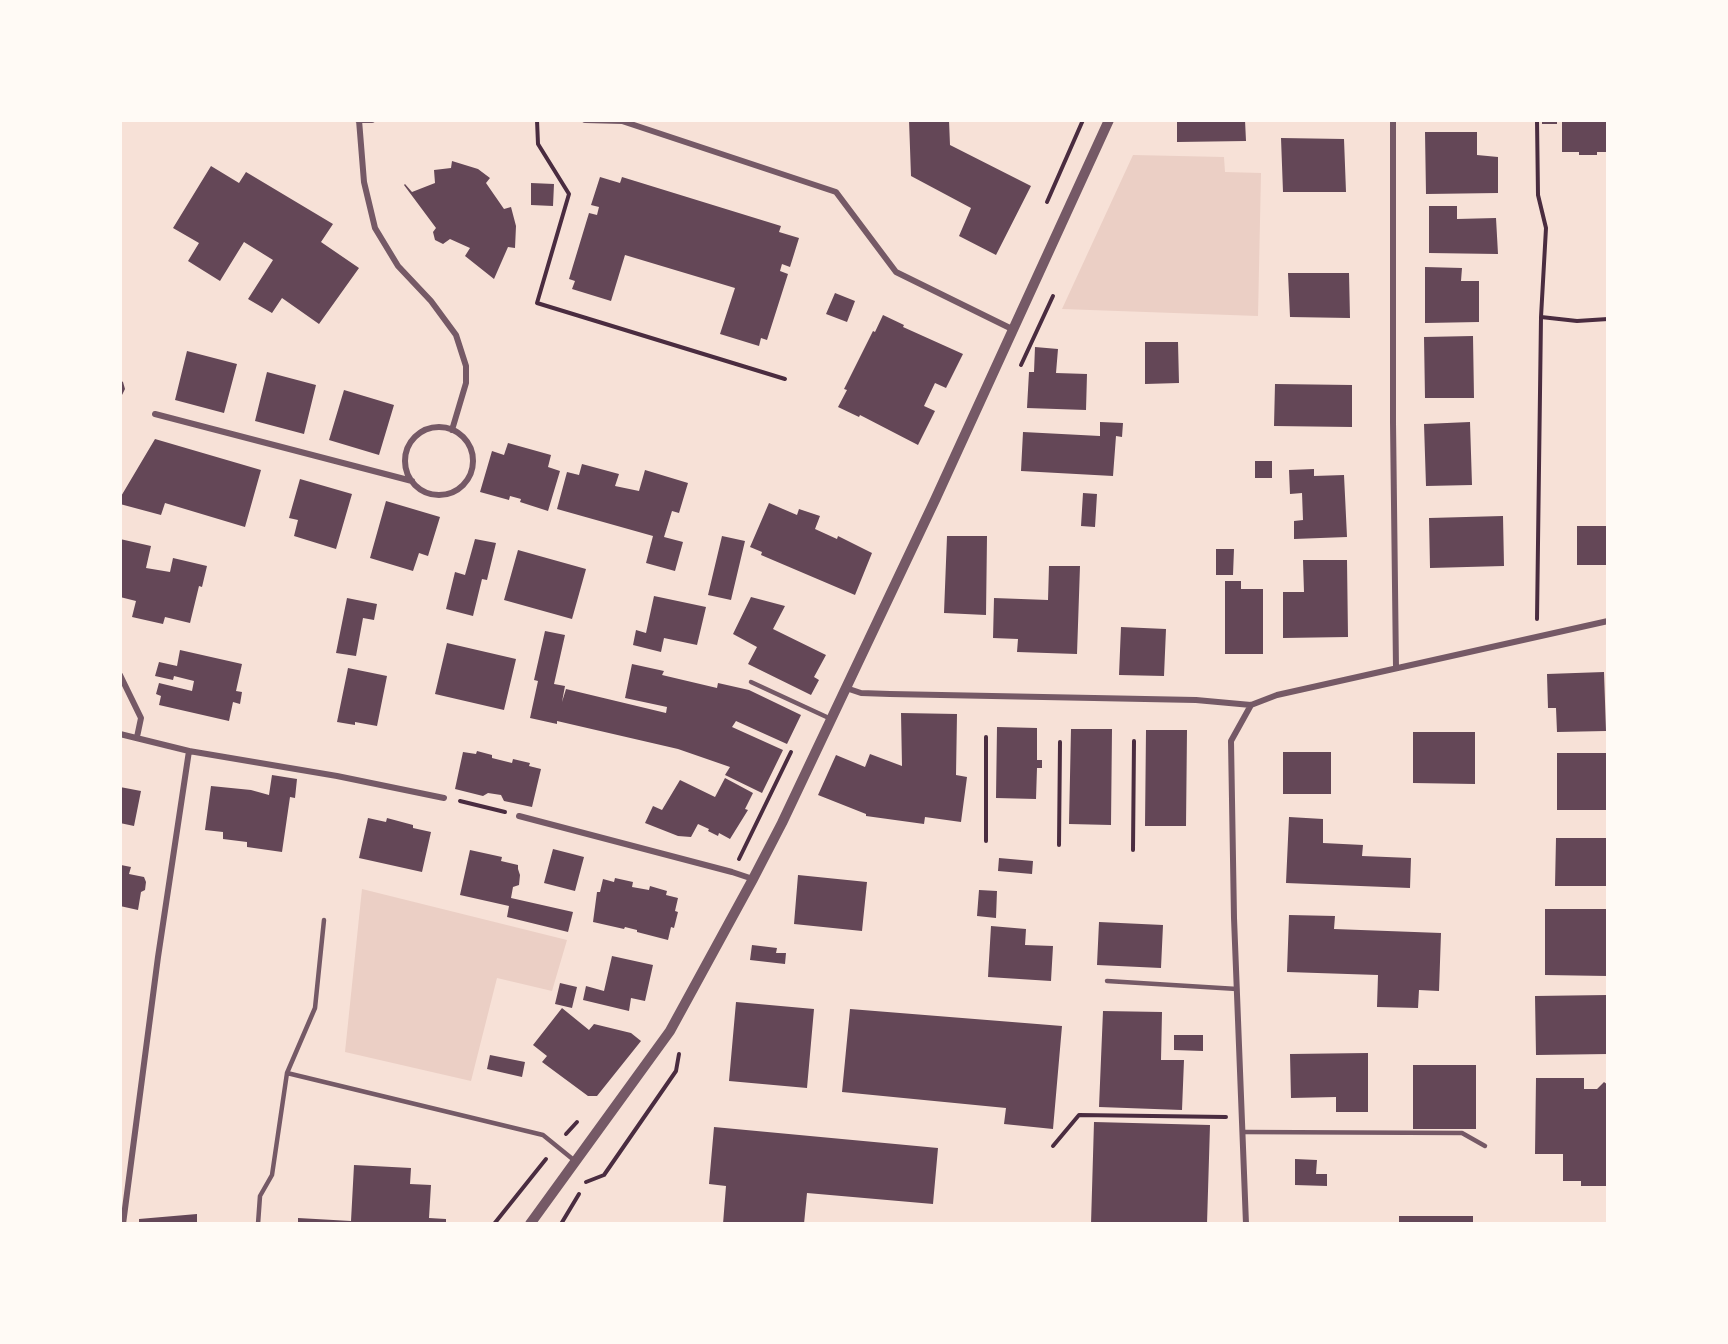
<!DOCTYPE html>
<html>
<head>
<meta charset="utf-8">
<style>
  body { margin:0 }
  #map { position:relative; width:1728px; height:1344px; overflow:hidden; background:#f7e1d7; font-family:Mulish,sans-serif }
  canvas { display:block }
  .frame { position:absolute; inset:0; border:122px solid #fffaf5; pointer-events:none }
</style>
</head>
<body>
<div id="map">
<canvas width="1728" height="1344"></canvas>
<div class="frame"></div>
</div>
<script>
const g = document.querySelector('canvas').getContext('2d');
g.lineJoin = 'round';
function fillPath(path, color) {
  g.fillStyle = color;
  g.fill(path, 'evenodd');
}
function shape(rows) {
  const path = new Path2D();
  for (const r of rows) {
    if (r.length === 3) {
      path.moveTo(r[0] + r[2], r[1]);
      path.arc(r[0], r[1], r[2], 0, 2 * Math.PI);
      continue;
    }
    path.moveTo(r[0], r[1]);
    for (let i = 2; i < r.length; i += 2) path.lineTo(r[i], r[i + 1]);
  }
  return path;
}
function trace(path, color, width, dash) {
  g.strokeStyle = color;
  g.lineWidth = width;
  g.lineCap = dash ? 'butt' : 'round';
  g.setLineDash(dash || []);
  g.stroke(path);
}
fillPath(shape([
  [1133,155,1224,157,1225,172,1261,173,1258,316,1062,309],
  [362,889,567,940,552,991,497,978,471,1081,345,1052]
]), '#ebcfc5');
fillPath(shape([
  [909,120,949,120,950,145,1031,186,996,255,959,236,971,208,911,176],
  [1177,120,1245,120,1246,141,1177,142],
  [1542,120,1557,120,1557,124,1542,124],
  [1562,120,1608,120,1608,152,1597,152,1597,155,1579,155,1579,152,1562,152],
  [1425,132,1477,132,1477,155,1498,157,1498,193,1426,194],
  [1281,138,1344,139,1346,192,1283,192],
  [452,161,478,169,490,178,486,183,504,209,511,207,516,226,515,248,508,247,494,279,465,256,470,248,450,239,443,244,435,240,433,232,436,228,404,185,405,184,412,192,435,183,434,170,451,168],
  [211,166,239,183,246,172,333,224,321,242,359,268,319,324,282,298,272,313,248,299,273,260,244,242,220,281,188,261,199,243,173,228],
  [600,177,620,183,622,177,781,226,779,232,799,238,790,267,782,264,780,271,788,274,767,340,761,338,759,346,720,334,735,288,625,255,611,301,572,289,575,281,569,279,589,213,597,215,599,207,591,205],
  [531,183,554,184,553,206,531,205],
  [1429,206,1457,206,1457,219,1496,218,1498,254,1429,253],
  [1425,267,1462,268,1461,281,1479,281,1479,322,1425,323],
  [1288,273,1349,273,1350,318,1290,317],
  [835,293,855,301,847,322,826,314],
  [883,315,904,325,903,327,963,354,946,388,935,383,924,406,935,411,918,445,860,415,859,417,838,407,847,390,844,389,873,331,875,332],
  [1473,336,1474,398,1425,398,1424,337],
  [1145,342,1178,342,1179,383,1145,384],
  [1035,347,1058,349,1056,373,1087,374,1086,410,1027,408,1029,372,1034,372],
  [187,351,237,364,224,413,175,400],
  [267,372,316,385,304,434,255,421],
  [120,380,123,382,125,389,120,399],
  [1275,384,1352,385,1352,427,1274,426],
  [344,390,394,405,379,455,329,440],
  [1100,422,1123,423,1122,437,1116,436,1113,476,1021,471,1023,432,1100,436],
  [1470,422,1472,485,1426,486,1424,424],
  [155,439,261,470,245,527,165,503,161,515,120,504,120,498],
  [508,443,551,455,548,467,560,471,548,511,520,502,521,499,510,496,509,500,480,492,492,451,504,455],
  [1255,461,1272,461,1272,478,1255,478],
  [582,464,619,474,615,486,639,491,645,470,688,483,679,513,672,511,664,537,683,542,675,571,646,563,653,536,557,509,567,472,579,475],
  [1314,469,1314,476,1344,475,1347,537,1294,539,1294,521,1303,520,1302,493,1290,494,1289,470],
  [300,479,352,494,336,549,294,536,298,520,289,518],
  [1083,493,1097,494,1095,527,1081,526],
  [386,501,440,517,428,556,419,553,413,571,370,558],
  [769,503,797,515,799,509,820,516,815,529,837,539,838,536,872,553,855,595,761,555,762,552,750,547],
  [1503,516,1504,566,1430,568,1429,518],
  [1577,526,1608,526,1608,565,1577,565],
  [722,536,745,541,731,600,708,595],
  [947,536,987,536,986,615,944,613],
  [120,539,151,546,146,568,170,572,173,558,207,566,202,587,199,586,190,623,165,617,163,624,132,617,136,601,120,597],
  [475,539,496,543,487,580,482,579,473,616,446,609,455,572,465,575],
  [1216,549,1234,549,1233,575,1216,575],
  [518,550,586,569,572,619,504,600],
  [1303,560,1347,560,1348,637,1283,638,1283,592,1304,592],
  [1049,566,1080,566,1077,654,1017,652,1018,639,993,638,994,598,1048,600],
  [1225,581,1241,581,1241,589,1263,589,1263,654,1225,654],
  [654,596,706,607,697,645,664,638,661,652,633,645,636,630,646,633],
  [751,597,785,606,773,629,826,655,814,677,819,680,811,695,748,664,757,647,733,634],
  [347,598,377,604,374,620,363,618,356,656,336,653],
  [1121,627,1166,629,1164,676,1119,675],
  [545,631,565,635,554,684,565,686,562,702,566,689,666,713,667,707,625,698,632,664,664,671,662,675,717,688,718,683,749,690,801,715,787,744,736,721,732,727,783,750,762,793,725,775,730,767,678,749,557,721,557,724,530,718,538,681,534,680],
  [447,643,516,659,504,710,435,694],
  [180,650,242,664,236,691,242,692,240,704,233,702,229,721,159,705,161,696,156,694,159,683,192,691,194,681,174,676,173,680,155,676,159,662,177,666],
  [348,668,387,676,377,726,355,722,355,725,337,722],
  [1604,672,1606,731,1557,732,1556,708,1548,708,1547,674],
  [901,713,957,714,956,775,967,777,961,822,925,817,924,824,866,816,866,814,818,795,836,755,865,767,870,754,902,766],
  [997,727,1037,728,1037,760,1042,760,1042,768,1037,768,1036,799,996,798],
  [1071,729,1112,729,1111,825,1069,824],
  [1146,730,1187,730,1186,826,1145,826],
  [1413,732,1475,732,1475,784,1413,783],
  [477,751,492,755,492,758,512,763,513,759,530,763,529,766,541,769,532,807,504,801,501,795,488,793,483,796,455,789,463,752,476,754],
  [1283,752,1331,752,1331,794,1283,794],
  [1557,753,1608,753,1608,810,1557,810],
  [272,775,297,779,295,798,290,797,282,852,247,847,247,842,223,839,223,832,205,830,211,786,251,790,269,795],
  [725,778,753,793,745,809,748,810,730,839,719,833,718,836,708,831,709,829,698,824,691,837,678,836,645,823,653,806,662,810,680,780,715,797],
  [120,787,141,791,134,826,120,823],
  [1289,817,1323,819,1323,843,1363,845,1362,856,1411,858,1410,888,1286,883],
  [368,818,386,822,387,818,413,825,413,828,431,832,422,872,359,858],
  [1556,838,1608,838,1608,886,1555,886],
  [553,849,584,857,575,891,544,883],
  [470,850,502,857,501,861,518,865,518,869,520,875,519,885,513,887,511,898,573,912,568,932,507,917,509,906,460,895],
  [999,858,1033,861,1032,874,998,871],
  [121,865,131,867,129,874,144,877,146,882,145,890,141,892,138,910,120,906],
  [798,875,867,882,862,931,794,924],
  [615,878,633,882,632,887,649,890,650,886,667,891,666,895,678,898,675,911,678,912,674,928,671,927,668,940,637,932,637,930,625,927,624,929,593,922,597,892,600,892,603,879,614,882],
  [979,890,997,891,996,918,977,916],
  [1545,909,1608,909,1608,976,1545,975],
  [1289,915,1335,916,1334,929,1441,933,1439,991,1419,990,1418,1008,1377,1007,1378,975,1287,972],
  [1099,922,1163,925,1161,968,1097,965],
  [991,926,1026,929,1025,945,1053,946,1051,981,988,977],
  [752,945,777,948,776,953,786,953,785,964,750,960],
  [612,956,653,965,645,1001,631,998,629,1011,583,1000,586,986,604,991],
  [560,983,577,987,572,1008,555,1004],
  [1608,995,1608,1054,1536,1055,1535,996],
  [736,1002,814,1009,807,1088,729,1081],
  [562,1008,589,1030,594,1024,631,1033,641,1041,597,1096,588,1096,542,1062,547,1056,533,1045],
  [850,1009,1062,1026,1053,1129,1004,1124,1006,1108,842,1092],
  [1103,1011,1162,1012,1161,1060,1184,1060,1182,1110,1099,1107],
  [1174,1035,1203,1035,1203,1051,1174,1050],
  [1368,1053,1368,1112,1336,1112,1336,1097,1291,1098,1290,1054],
  [490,1055,525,1062,522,1077,487,1069],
  [1413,1065,1476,1065,1476,1129,1413,1129],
  [1536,1078,1584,1078,1584,1089,1597,1089,1604,1082,1608,1085,1608,1186,1581,1186,1581,1181,1563,1181,1563,1154,1535,1154],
  [1094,1122,1210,1125,1207,1224,1091,1224],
  [714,1127,938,1148,933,1204,807,1193,804,1224,723,1224,726,1186,709,1184],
  [1295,1159,1317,1160,1316,1174,1327,1174,1327,1186,1295,1185],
  [354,1165,411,1168,410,1184,431,1185,429,1218,446,1219,446,1224,298,1224,298,1218,351,1221],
  [197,1214,197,1224,139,1224,139,1219],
  [1399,1216,1473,1216,1473,1224,1399,1224]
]), '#644757');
trace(shape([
  [537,120,538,144,569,194,537,303,785,379],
  [1537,120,1538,195,1546,228,1541,317,1577,321,1608,319],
  [1047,202,1083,120],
  [1021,365,1053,296],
  [1537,619,1541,317],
  [460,801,505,812],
  [986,841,986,737],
  [1059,845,1060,742],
  [1133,850,1134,741],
  [739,859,791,752],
  [566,1134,577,1122],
  [1053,1146,1079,1115,1226,1117],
  [586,1182,604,1175,676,1071,679,1054],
  [494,1224,546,1159],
  [561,1224,579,1194]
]), '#4a2c40', 4);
trace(shape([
  [751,682,831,719],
  [1107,981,1237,989],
  [287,1073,543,1135,575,1161],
  [1243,1132,1462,1133,1485,1146],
  [258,1224,260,1196,272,1175,287,1073,315,1008,324,920]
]), '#755966', 4.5);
trace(shape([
  [358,120,372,120],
  [359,120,364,182,375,228,398,266,431,301,456,335,466,366,466,383,452,430],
  [585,120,622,121,836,192,896,272,1014,330],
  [1393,120,1393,422,1396,668],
  [155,414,412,481],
  [439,461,34],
  [120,675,141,718,137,737],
  [846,688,861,693,890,694,1196,700,1251,705,1277,695,1608,621],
  [120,734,189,751,158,957,123,1224],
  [189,751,337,776,444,798],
  [519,816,732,872,753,879],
  [1246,1224,1234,918,1231,741,1251,705]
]), '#755966', 6);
trace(shape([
  [530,1224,670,1031,753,879,782,823,935,500,1109,120]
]), '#755966', 10);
</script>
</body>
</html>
